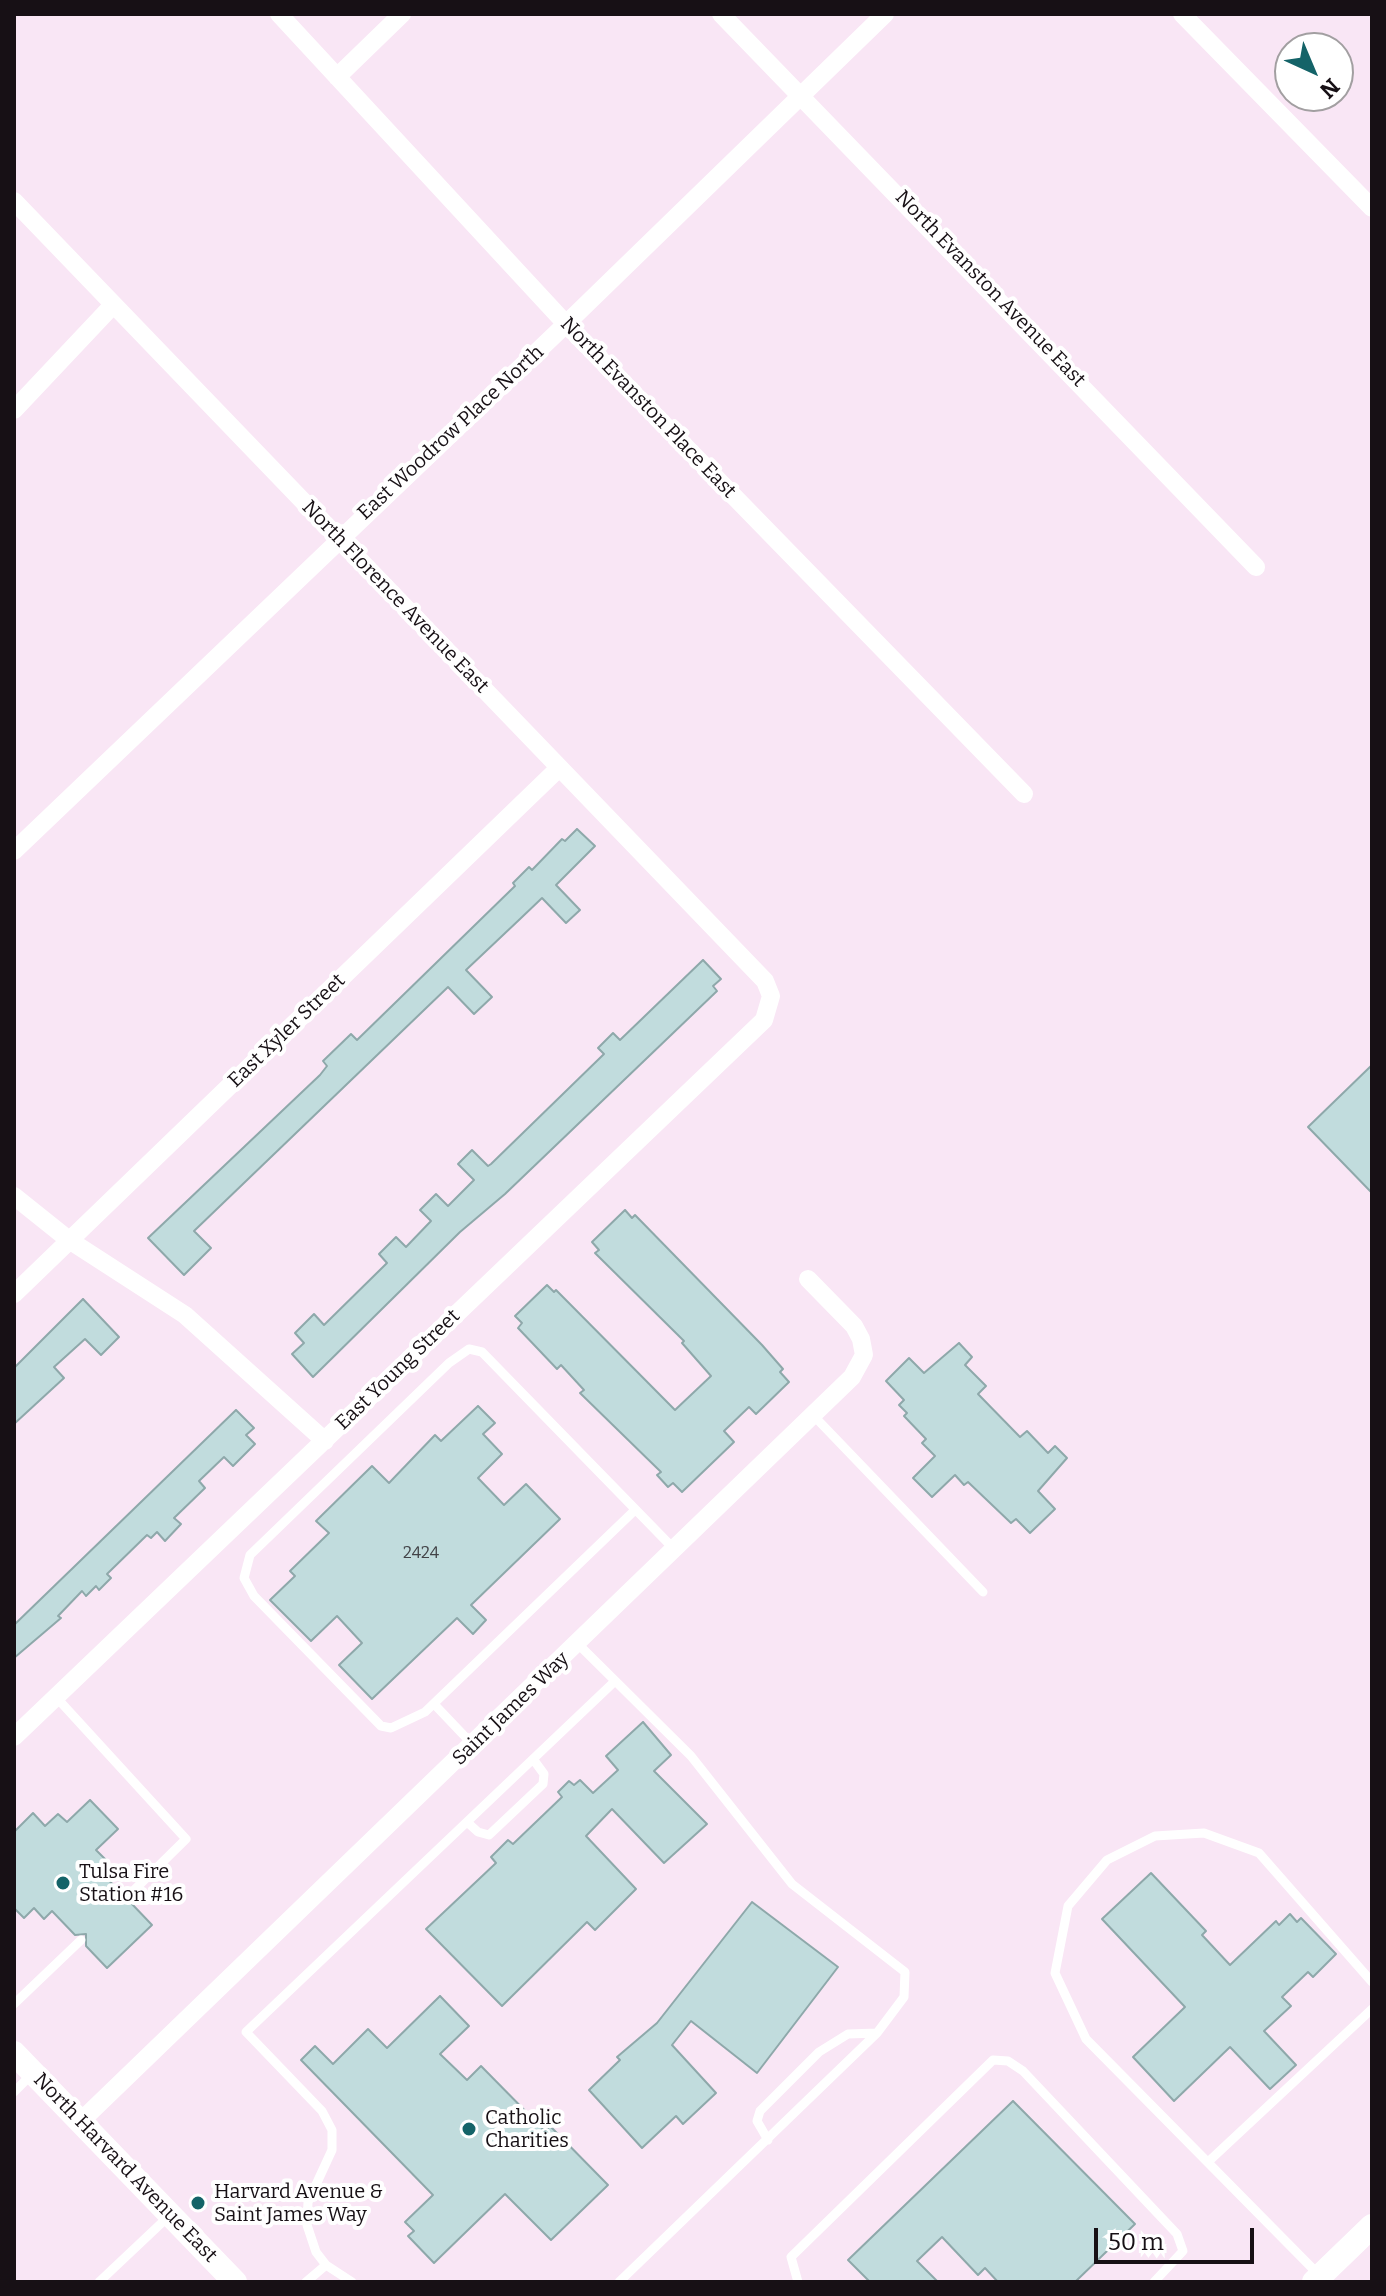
<!DOCTYPE html>
<html>
<head>
<meta charset="utf-8">
<style>
  body { margin:0 }
  #map { position:relative; width:1386px; height:2296px; overflow:hidden; background:#f9e6f5; font-family:Bitter,serif }
  canvas { display:block }
  .frame { position:absolute; inset:0; border:16px solid #171015; pointer-events:none }
  .north { position:absolute; left:1274px; top:32px; width:80px; height:80px; box-sizing:border-box; background:#fff; border:2px solid #a29fa1; border-radius:50%; rotate:136deg; font-size:22px; font-weight:700; line-height:32px; text-align:center; color:#171015 }
  .north::after { content:''; display:block; margin:auto; width:28px; height:36px; background:#146368; clip-path:polygon(50% 0,100% 100%,50% 72%,0 100%) }
  .scale { position:absolute; left:1094px; top:2228px; width:160px; height:36px; box-sizing:border-box; border:4px solid #171015; border-top:0; padding-left:10px; font-size:24px; line-height:28px; white-space:nowrap; color:#171015; -webkit-text-stroke:6px #fff; paint-order:stroke }
</style>
</head>
<body>
<div id="map">
<canvas width="1386" height="2296"></canvas>
<div class="frame"></div>
<div class="north">N</div>
<div class="scale">50 m</div>
</div>
<script>
const g = document.querySelector('canvas').getContext('2d');
g.lineJoin = 'round';
function fillPath(path, color) {
  g.fillStyle = color;
  g.fill(path, 'evenodd');
}
function shape(rows) {
  const path = new Path2D();
  for (const r of rows) {
    path.moveTo(r[0], r[1]);
    for (let i = 2; i < r.length; i += 2) path.lineTo(r[i], r[i + 1]);
  }
  return path;
}
function trace(path, color, width, dash) {
  g.strokeStyle = color;
  g.lineWidth = width;
  g.lineCap = dash ? 'butt' : 'round';
  g.setLineDash(dash || []);
  g.stroke(path);
}
function label(font, color, halo, rows, align = 'center') {
  g.font = font + ' Bitter,serif';
  g.lineWidth = 8;
  g.setLineDash([]);
  g.textBaseline = 'middle';
  g.strokeStyle = halo;
  g.fillStyle = color;
  for (const [text, x, y, turn = 0] of rows) {
    g.save();
    g.translate(x, y);
    g.rotate((+turn || 0) * Math.PI / 180);
    g.textAlign = isNaN(turn) ? turn : align;
    if (halo) g.strokeText(text, 0, 0);
    g.fillText(text, 0, 0);
    g.restore();
  }
}
const building = shape([
  [577,829,595,846,556,885,580,910,566,923,542,898,520,919,466,970,492,997,474,1014,448,987,194,1231,211,1248,184,1275,148,1238,320,1075,327,1066,323,1061,351,1034,357,1040,515,886,513,883,529,867,532,870,562,839,565,841,577,829],
  [703,960,721,979,713,986,717,991,505,1194,460,1232,313,1377,292,1354,304,1343,295,1333,314,1314,324,1325,387,1263,379,1254,396,1237,406,1247,431,1221,420,1210,436,1194,448,1206,474,1180,458,1164,472,1150,488,1166,491,1164,604,1054,598,1048,613,1033,620,1040,703,960],
  [1372,1065,1372,1193,1308,1127,1372,1065],
  [625,1210,632,1218,635,1215,762,1345,783,1369,780,1372,789,1382,756,1414,749,1407,724,1431,734,1442,682,1492,673,1483,668,1487,657,1475,661,1472,580,1393,584,1390,561,1365,557,1369,518,1328,522,1323,515,1316,547,1285,554,1292,556,1290,675,1410,711,1376,682,1343,684,1341,595,1253,599,1250,592,1242,625,1210],
  [83,1299,119,1337,101,1355,85,1339,54,1367,64,1378,14,1424,14,1368,83,1299],
  [959,1343,972,1357,965,1365,986,1386,978,1394,1020,1437,1027,1431,1048,1453,1055,1446,1067,1458,1038,1491,1055,1509,1030,1533,1016,1519,1011,1523,968,1482,964,1485,955,1475,932,1497,913,1478,935,1456,922,1443,926,1439,904,1416,907,1413,899,1405,904,1400,886,1381,909,1358,924,1373,959,1343],
  [478,1406,495,1423,483,1434,502,1454,478,1478,504,1505,526,1484,560,1519,471,1605,486,1620,473,1634,457,1618,372,1699,339,1665,362,1643,337,1616,311,1641,270,1600,295,1576,290,1571,329,1533,316,1521,372,1466,389,1483,435,1435,441,1441,478,1406],
  [236,1410,254,1428,246,1435,255,1444,233,1466,224,1457,199,1481,205,1488,174,1518,181,1524,165,1541,157,1532,151,1538,147,1535,107,1574,111,1578,99,1590,96,1586,86,1596,82,1591,58,1616,61,1618,14,1658,14,1625,236,1410],
  [643,1722,671,1755,654,1771,707,1824,664,1863,612,1809,586,1836,636,1889,595,1930,587,1922,502,2006,426,1929,496,1863,491,1857,508,1840,513,1844,562,1797,558,1792,569,1781,574,1785,580,1780,593,1793,618,1770,606,1756,643,1722],
  [90,1800,118,1829,96,1850,106,1860,97,1868,121,1893,120,1903,131,1903,152,1925,107,1968,86,1946,86,1934,75,1935,52,1911,44,1919,34,1908,24,1918,14,1908,14,1832,33,1813,45,1826,58,1814,67,1822,90,1800],
  [1151,1873,1206,1931,1202,1935,1230,1965,1276,1921,1279,1925,1290,1914,1297,1922,1301,1918,1336,1954,1313,1977,1308,1972,1282,1997,1291,2006,1264,2031,1296,2065,1270,2089,1230,2047,1174,2101,1133,2057,1185,2007,1102,1919,1151,1873],
  [752,1902,838,1967,757,2073,691,2021,672,2045,716,2093,683,2124,676,2116,642,2148,589,2090,620,2060,617,2057,657,2023,752,1902],
  [440,1996,469,2026,440,2054,467,2080,481,2066,545,2131,550,2126,608,2185,551,2240,505,2194,434,2263,408,2236,414,2231,405,2222,433,2195,301,2060,315,2046,333,2064,368,2029,387,2048,440,1996],
  [1013,2101,1135,2224,1075,2282,998,2282,985,2268,978,2275,942,2237,917,2261,938,2282,870,2282,848,2260,1013,2101]
]);
fillPath(building, '#c1dcdd');
trace(building, '#8ea8aa', 2);
trace(shape([
  [813,1415,983,1592],
  [635,1510,425,1712,391,1728,381,1726,254,1596,244,1578,250,1555,449,1363,469,1349,482,1352,675,1550],
  [578,1644,691,1756,792,1884,905,1972,904,1997,877,2033,619,2282],
  [56,1697,186,1839,126,1898],
  [434,1704,473,1745],
  [467,1822,478,1832,489,1835,543,1784,544,1774,533,1759],
  [14,2004,81,1940],
  [14,2092,33,2073],
  [768,2140,757,2121,760,2111,819,2052,848,2034,877,2033],
  [1208,2162,1372,2009],
  [1320,2276,1086,2039,1055,1973,1068,1906,1107,1860,1155,1836,1204,1833,1259,1853,1372,1982],
  [99,2282,170,2215],
  [306,2282,326,2265],
  [352,2282,326,2265,316,2252,307,2225,308,2202,332,2150,332,2130,322,2111,246,2032,614,1682],
  [798,2282,791,2257,993,2060,1008,2061,1023,2071,1177,2234,1183,2251,1154,2282]
]), '#fff', 9);
trace(shape([
  [279,14,566,324,1024,794],
  [721,14,1256,567],
  [1182,14,1372,208],
  [337,77,402,14],
  [14,201,765,981,771,996,764,1020,14,1737],
  [14,410,113,305],
  [14,851,566,324,885,14],
  [14,1196,69,1240,185,1315,325,1441],
  [14,1294,559,768],
  [80,2122,852,1377,864,1355,861,1339,854,1326,808,1279]
]), '#fff', 18);
trace(shape([
  [14,2053,235,2282],
  [1314,2282,1372,2226]
]), '#fff', 24);
for (const [x, y, r, color] of [
  [63,1883,8,"#146368"],
  [469,2129,8,"#146368"],
  [198,2203,8,"#146368"]
]) {
  const dot = new Path2D();
  dot.arc(x, y, r, 0, 2 * Math.PI);
  g.fillStyle = color;
  g.fill(dot);
  trace(dot, '#fff', 3);
}
label('16px', '#424347', null, [
  ["2424",421,1554]
]);
label('20px', '#171015', '#fff', [
  ["North Evanston Avenue East",990,289,46],
  ["North Evanston Place East",648,408,46],
  ["East Woodrow Place North",451,433,-43],
  ["North Florence Avenue East",395,597,46],
  ["East Xyler Street",287,1031,-44],
  ["East Young Street",398,1370,-44],
  ["Saint James Way",511,1709,-44],
  ["North Harvard Avenue East",125,2168,46]
]);
label('20px', '#171015', '#fff', [
  ["Tulsa Fire",79,1872],
  ["Station #16",79,1895],
  ["Catholic",485,2118],
  ["Charities",485,2141],
  ["Harvard Avenue &",214,2192],
  ["Saint James Way",214,2215]
], 'left');
</script>
</body>
</html>
